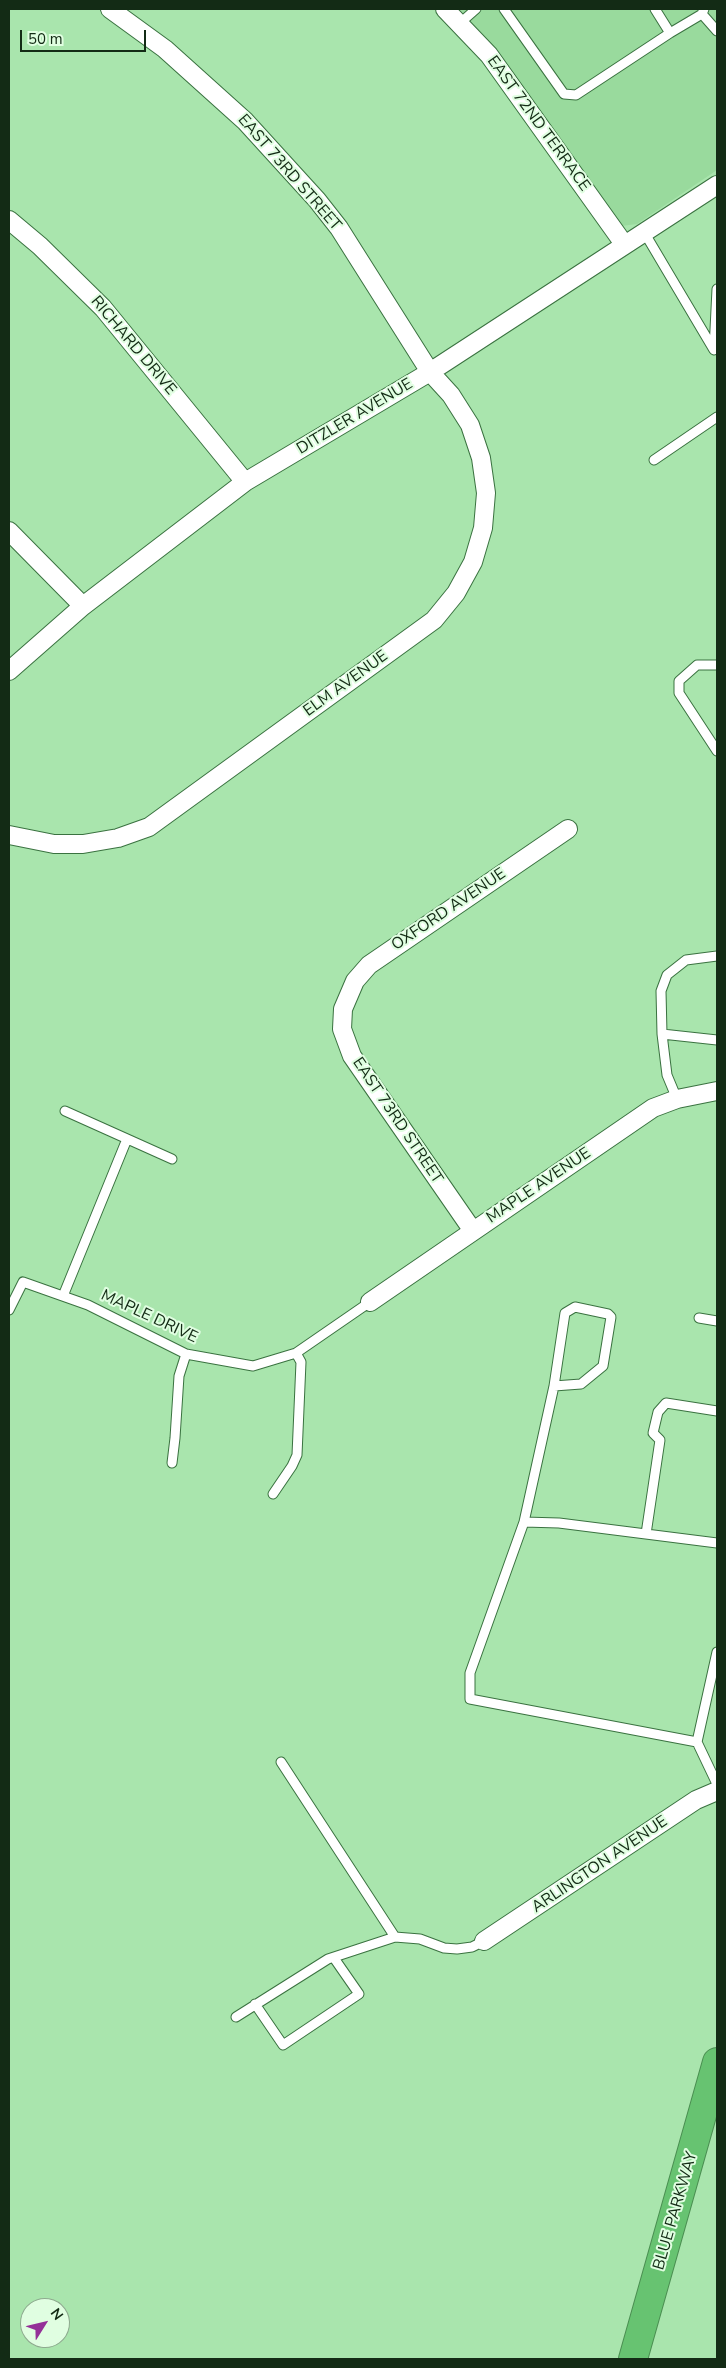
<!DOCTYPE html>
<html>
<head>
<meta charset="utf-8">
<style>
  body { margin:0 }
  #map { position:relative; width:726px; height:2368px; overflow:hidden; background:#a9e5ad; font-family:"Nunito Sans",sans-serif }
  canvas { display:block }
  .frame { position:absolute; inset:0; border:10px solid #132b15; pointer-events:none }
  .north { position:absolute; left:20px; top:2298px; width:50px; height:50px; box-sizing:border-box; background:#e0fee1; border:1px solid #8eaa8f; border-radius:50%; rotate:54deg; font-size:14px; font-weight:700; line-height:20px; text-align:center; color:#132b15 }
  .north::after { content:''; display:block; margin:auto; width:18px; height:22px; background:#943198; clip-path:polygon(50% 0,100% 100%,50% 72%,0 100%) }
  .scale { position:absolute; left:20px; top:30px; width:126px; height:22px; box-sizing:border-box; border:2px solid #132b15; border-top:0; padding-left:6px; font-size:15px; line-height:18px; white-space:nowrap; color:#132b15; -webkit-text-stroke:4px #e0fee1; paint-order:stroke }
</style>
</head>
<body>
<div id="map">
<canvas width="726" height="2368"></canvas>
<div class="frame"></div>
<div class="north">N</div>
<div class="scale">50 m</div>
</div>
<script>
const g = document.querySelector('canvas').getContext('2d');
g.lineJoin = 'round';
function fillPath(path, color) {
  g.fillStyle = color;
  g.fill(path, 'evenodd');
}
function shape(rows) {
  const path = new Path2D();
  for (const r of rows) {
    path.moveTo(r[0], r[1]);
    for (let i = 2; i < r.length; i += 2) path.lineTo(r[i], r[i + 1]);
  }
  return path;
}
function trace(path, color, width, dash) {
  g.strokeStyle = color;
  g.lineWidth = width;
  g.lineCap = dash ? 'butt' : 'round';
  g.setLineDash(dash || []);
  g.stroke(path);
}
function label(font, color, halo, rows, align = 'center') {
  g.font = font + ' "Nunito Sans",sans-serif';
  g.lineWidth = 4;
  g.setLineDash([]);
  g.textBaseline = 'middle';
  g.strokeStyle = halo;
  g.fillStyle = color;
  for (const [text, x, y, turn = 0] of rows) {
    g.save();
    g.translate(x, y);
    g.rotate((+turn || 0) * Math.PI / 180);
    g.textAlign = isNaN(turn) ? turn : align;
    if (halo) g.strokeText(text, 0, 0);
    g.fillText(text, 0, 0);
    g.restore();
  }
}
fillPath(shape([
  [460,9,717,9,717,170,637,224,621,226,616,222,534,101]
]), '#99da9d');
const lane = shape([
  [504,9,564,94,576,95,670,33,655,9],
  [702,14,717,31],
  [459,24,476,9],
  [670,33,702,14,704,9],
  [644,232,714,350,717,289],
  [654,460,717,417],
  [717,665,697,665,679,681,679,693,717,751],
  [662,1034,661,991,667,975,686,960,717,956],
  [677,1099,667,1075,662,1034,717,1040],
  [65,1111,172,1159],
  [63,1296,127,1139],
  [9,1310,23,1282,88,1305,186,1354,253,1366,296,1353,370,1302],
  [699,1318,717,1321],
  [172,1463,175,1438,179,1376,186,1354],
  [273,1494,292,1466,297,1455,301,1362,296,1353],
  [524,1522,554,1386,581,1384,603,1366,611,1317,608,1314,575,1307,565,1313,554,1386],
  [646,1534,660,1440,653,1433,658,1412,666,1403,717,1411],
  [717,1652,697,1742,717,1784],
  [697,1742,470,1699,470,1673,524,1522,559,1523,717,1543],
  [281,1762,395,1937,420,1939,444,1948,457,1949,472,1947,484,1941],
  [255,2004,283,2045,359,1994,334,1958],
  [236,2017,328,1959,395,1937]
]);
const street = shape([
  [445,9,489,55,624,244],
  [9,220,40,246,103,308,245,482],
  [9,531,83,606],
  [9,671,83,606,245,482,430,372,717,185],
  [9,835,54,844,83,844,118,838,149,827,434,620,456,593,473,562,483,528,486,493,481,458,470,425,451,395,430,372,339,228,317,200,245,121,165,49,110,9],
  [473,1231,352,1056,342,1029,343,1009,355,981,369,965,568,829],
  [370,1302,653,1108,677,1099,717,1091],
  [484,1941,696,1800,717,1791]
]);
const highway = shape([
  [633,2359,717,2062]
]);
trace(lane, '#3a7240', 11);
trace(street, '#3a7240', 20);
trace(highway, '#4a8e51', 30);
trace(lane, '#fff', 9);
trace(street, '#fff', 18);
trace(highway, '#67c371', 28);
label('16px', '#132b15', '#e0fee1', [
  ["EAST 72ND TERRACE",538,124,54],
  ["EAST 73RD STREET",289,173,49],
  ["RICHARD DRIVE",133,346,50],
  ["DITZLER AVENUE",355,417,-31],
  ["ELM AVENUE",346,684,-36],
  ["OXFORD AVENUE",449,910,-34],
  ["EAST 73RD STREET",397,1121,56],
  ["MAPLE AVENUE",539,1186,-34],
  ["MAPLE DRIVE",149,1317,25],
  ["ARLINGTON AVENUE",600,1865,-34],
  ["BLUE PARKWAY",676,2211,-74]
]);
</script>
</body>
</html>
